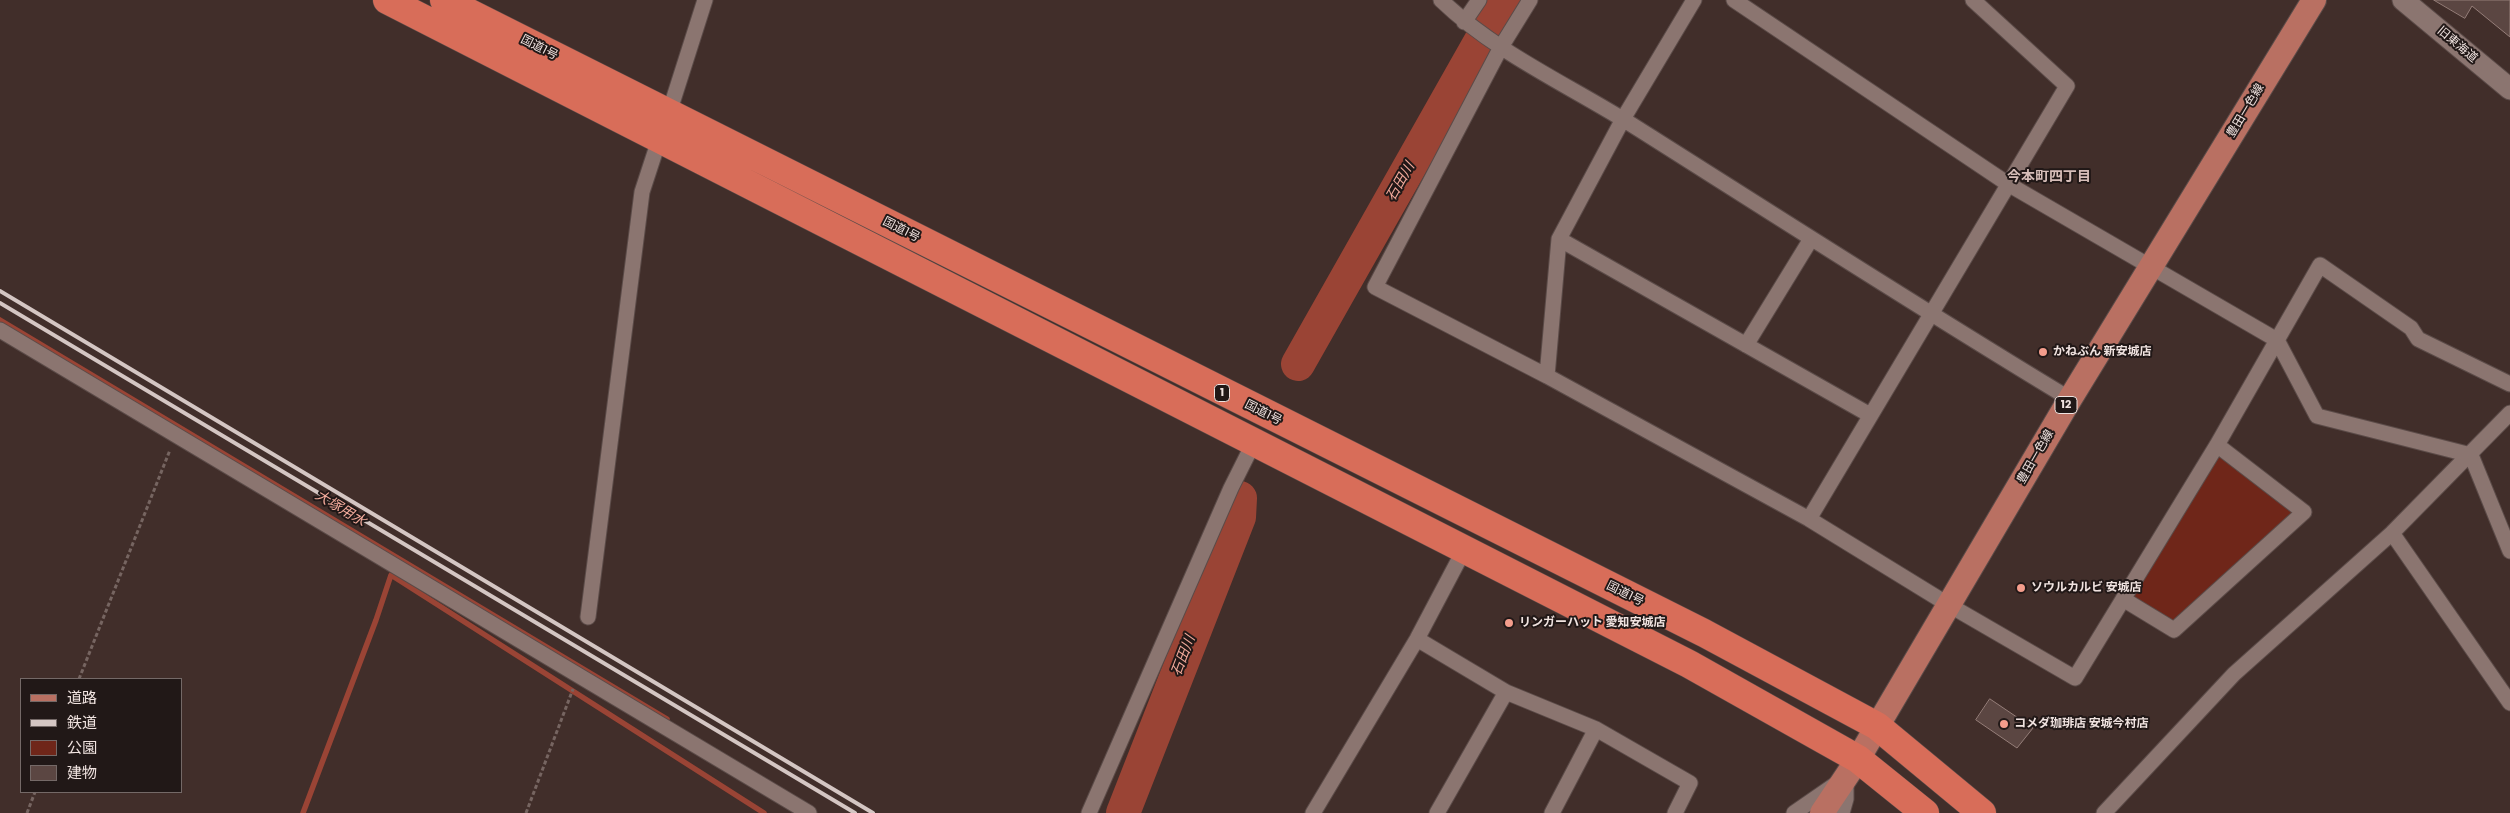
<!DOCTYPE html>
<meta charset="utf-8">
<style>
body{margin:0}
#map{position:relative;width:2510px;height:813px;overflow:hidden;background:#412e2a;font-family:Poppins,"Noto Sans JP",sans-serif}
canvas{display:block}
.legend{position:absolute;left:20px;top:678px;width:162px;height:115px;box-sizing:border-box;background:#211817;border:1px solid #746967;margin:0;padding:6px 9px;list-style:none;font-size:15px;color:#f0e3e0}
.legend li{display:flex;align-items:center;gap:10px;height:25px}
.legend b{width:25px;border:1px solid #746967}
</style>
<div id="map">
<canvas width="2510" height="813"></canvas>
<ul class="legend">
<li><b style="height:6px;background:#b97062"></b>道路</li>
<li><b style="height:6px;background:#d4c6c3"></b>鉄道</li>
<li><b style="height:14px;background:#6f2619"></b>公園</li>
<li><b style="height:14px;background:#5b4642"></b>建物</li>
</ul>
</div>
<script>
const ctx = document.querySelector('canvas').getContext('2d');
ctx.lineJoin = 'round';
function fill(path, color) {
  ctx.fillStyle = color;
  ctx.fill(path, 'evenodd');
}
function stroke(path, color, width, dash) {
  ctx.strokeStyle = color;
  ctx.lineWidth = width;
  ctx.lineCap = dash ? 'butt' : 'round';
  ctx.setLineDash(dash || []);
  ctx.stroke(path);
}
function label(font, color, halo, rows, align = 'center') {
  ctx.font = font + ' Poppins,"Noto Sans JP",sans-serif';
  ctx.lineWidth = 4;
  ctx.setLineDash([]);
  ctx.textBaseline = 'middle';
  ctx.strokeStyle = halo;
  ctx.fillStyle = color;
  for (const [text, x, y, turn = 0] of rows) {
    ctx.save();
    ctx.translate(x, y);
    ctx.rotate((+turn || 0) * Math.PI / 180);
    ctx.textAlign = isNaN(turn) ? turn : align;
    if (halo) ctx.strokeText(text, 0, 0);
    ctx.fillText(text, 0, 0);
    ctx.restore();
  }
}
fill(new Path2D(`
 M2219 455 2293 513 2172 622 2134 597Z`), '#6f2619');
stroke(new Path2D(`
 M0 320 667 719
 M303 813 376 620 391 575 764 813`), '#9a4435', 5.5);
stroke(new Path2D(`
 M1298 364 1504 0
 M1123 813 1239 517 1240 498`), '#9a4435', 34);
const building = new Path2D(`
 M2434 0H2510V37L2472 6 2465 18Z
 M1990 699 2033 728 2017 748 1976 720Z`);
fill(building, '#5b4642');
stroke(building, '#957e79', 1);
const street = new Path2D(`
 M1441 0C1497 54 1571 86 1637 128 1781 219 1924 311 2070 399
 M1530 0 1501 47 1375 287 1547 376 1809 519 1949 605 2075 678 2217 445 2320 265 2411 328 2418 339 2510 384
 M1734 0 2008 184 2277 340 2317 416 2471 455
 M1464 22 1479 0
 M669 113 705 0
 M1559 239 1870 415
 M0 330 809 813
 M1746 345 1811 239
 M1547 376 1559 239 1623 119 1694 0
 M2471 455 2510 551
 M1809 519 2067 86 1973 0
 M2392 533 2510 703
 M2123 599 2174 630 2304 512 2217 445
 M588 617 642 192 660 137
 M1417 639 1506 692 1596 729 1690 783 1675 813
 M1089 813 1231 488 1254 442
 M1313 813 1417 639 1464 550
 M1437 813 1506 692
 M1552 813 1596 729
 M1794 813 1836 784
 M1842 813 1846 799V779
 M2104 813 2234 674 2392 533 2510 413`);
const secondary = new Path2D(`
 M2403 0 2510 89`);
const primary = new Path2D(`
 M1822 813 1858 759 2070 399 2314 0`);
const highway = new Path2D(`
 M387 0 1689 664 1858 759 1925 813
 M444 0 1704 633 1877 726 1982 813`);
stroke(street, '#5b4b48', 17);
stroke(secondary, '#5b4b48', 23);
stroke(primary, '#5b4b48', 26);
stroke(highway, '#5b4b48', 29);
stroke(new Path2D(`
 M79 679 170 450
 M27 813 35 792
 M526 813 573 689`), '#766561', 3, [4, 2.5]);
stroke(street, '#8b7570', 15);
stroke(secondary, '#8b7570', 21);
stroke(primary, '#b97062', 24);
stroke(highway, '#d86d59', 28);
stroke(new Path2D(`
 M0 291 873 813
 M0 303 855 813`), '#d4c6c3', 4);
for (const [x, y, r, color] of [
 [2043,352,5,"#f49d8c"],
 [2021,588,5,"#f49d8c"],
 [1509,623,5,"#f49d8c"],
 [2004,724,5,"#f49d8c"]
]) {
  const dot = new Path2D();
  dot.arc(x, y, r, 0, 2 * Math.PI);
  ctx.fillStyle = color;
  ctx.fill(dot);
  stroke(dot, '#211817', 2);
}
for (const [x, y, w] of [
 [1222,393,15],
 [2066,405,22]
]) {
  const box = new Path2D();
  box.roundRect(x - w / 2, y - 8.5, w, 17, 4);
  ctx.fillStyle = '#211817';
  ctx.fill(box);
  stroke(box, '#f0e3e0', 1);
}
label('bold 11px', '#f0e3e0', null, [
 ["1",1222,393],
 ["12",2066,405]
]);
label('12px', '#f0e3e0', '#211817', [
 ["旧東海道",2457,45,40],
 ["国道1号",539,48,27],
 ["豊田一色線",2246,111,-59],
 ["国道1号",901,230,27],
 ["国道1号",1263,413,27],
 ["豊田一色線",2036,457,-60],
 ["国道1号",1625,594,26]
]);
label('bold 12px', '#f0e3e0', '#211817', [
 ["かねぶん 新安城店",2053,352],
 ["ソウルカルビ 安城店",2031,588],
 ["リンガーハット 愛知安城店",1519,623],
 ["コメダ珈琲店 安城今村店",2014,724]
], 'left');
label('bold 14px', '#d6bdb8', '#211817', [
 ["今本町四丁目",2049,177]
]);
label('italic 14px', '#f2aa9b', '#211817', [
 ["石田川",1401,182,-60],
 ["大塚用水",340,509,31],
 ["石田川",1184,656,-69]
]);
</script>
